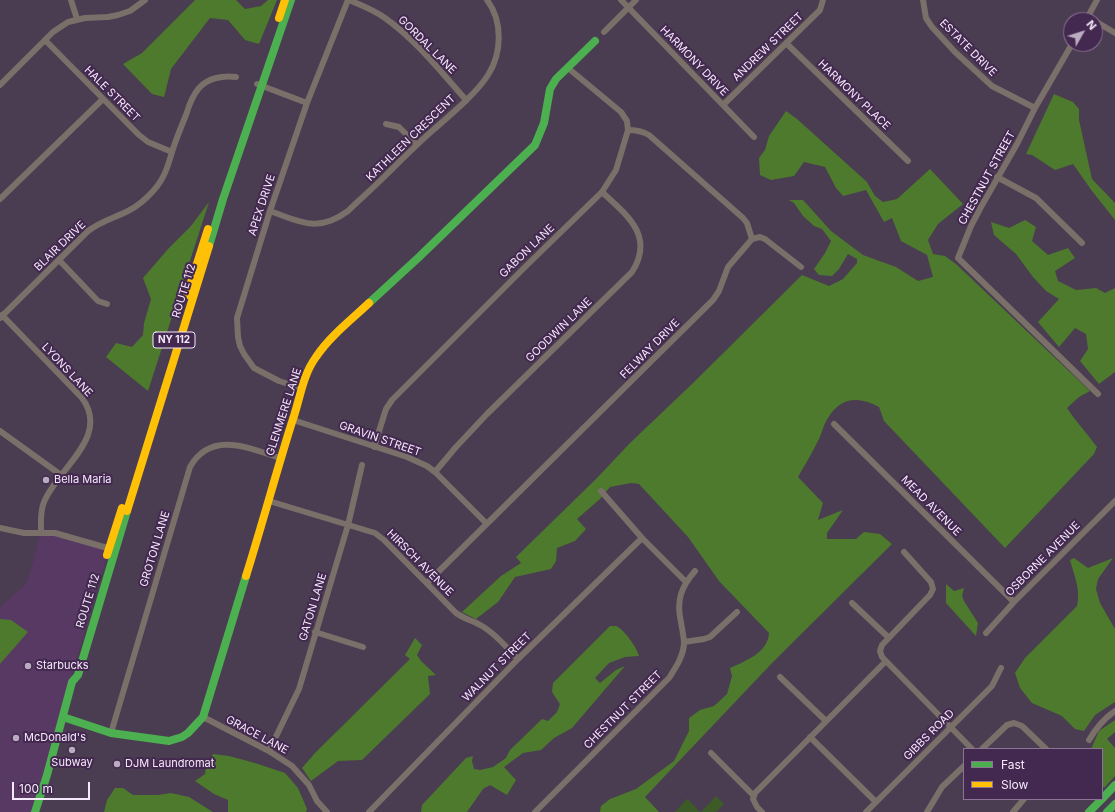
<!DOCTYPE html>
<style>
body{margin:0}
#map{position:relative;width:1115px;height:812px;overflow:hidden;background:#4a3c51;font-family:Inter,sans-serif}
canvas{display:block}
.legend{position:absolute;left:963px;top:748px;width:140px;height:52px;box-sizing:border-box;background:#43284f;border:1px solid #8b7594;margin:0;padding:5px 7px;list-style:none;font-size:12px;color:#f6e9fc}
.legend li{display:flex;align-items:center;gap:8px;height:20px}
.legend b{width:20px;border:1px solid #8b7594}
.north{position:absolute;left:1063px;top:12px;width:40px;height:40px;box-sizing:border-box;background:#43284f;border:1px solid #8b7594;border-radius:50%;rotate:51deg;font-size:11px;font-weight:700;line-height:16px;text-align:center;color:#f6e9fc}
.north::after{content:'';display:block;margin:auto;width:14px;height:18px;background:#baacc0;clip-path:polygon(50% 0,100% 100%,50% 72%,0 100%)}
.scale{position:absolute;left:12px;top:782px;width:78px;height:18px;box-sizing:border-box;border:2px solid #f6e9fc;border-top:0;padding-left:5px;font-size:12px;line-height:14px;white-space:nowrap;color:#f6e9fc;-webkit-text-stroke:3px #43284f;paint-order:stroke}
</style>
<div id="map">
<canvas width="1115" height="812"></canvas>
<ul class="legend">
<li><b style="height:5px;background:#4caf50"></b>Fast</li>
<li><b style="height:5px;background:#ffc107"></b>Slow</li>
</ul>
<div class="north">N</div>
<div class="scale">100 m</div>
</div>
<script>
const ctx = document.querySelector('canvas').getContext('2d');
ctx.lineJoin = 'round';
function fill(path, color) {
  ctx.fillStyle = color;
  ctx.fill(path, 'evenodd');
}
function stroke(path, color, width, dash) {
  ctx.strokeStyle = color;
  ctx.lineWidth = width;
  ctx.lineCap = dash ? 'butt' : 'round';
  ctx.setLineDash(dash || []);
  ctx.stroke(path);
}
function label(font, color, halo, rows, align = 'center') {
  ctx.font = font + ' Inter,sans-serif';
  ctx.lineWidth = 4;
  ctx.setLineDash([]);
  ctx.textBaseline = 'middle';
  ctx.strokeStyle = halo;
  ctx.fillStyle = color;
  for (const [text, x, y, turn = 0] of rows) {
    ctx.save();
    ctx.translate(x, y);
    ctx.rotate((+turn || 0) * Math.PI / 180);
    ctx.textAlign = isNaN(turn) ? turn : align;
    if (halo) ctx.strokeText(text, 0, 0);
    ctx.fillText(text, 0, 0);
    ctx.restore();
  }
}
fill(new Path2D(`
 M41 532 109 549 71 678 33 812H0V607L27 583Z`), '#573964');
fill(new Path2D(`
 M716 796 724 804 716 812H701Z
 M687 799H688L700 812H675Z`), '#3c5b26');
fill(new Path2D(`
 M195 0H236L245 9 261 6 268 0H277L259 44 245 40 228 20 210 18 171 69 164 97 152 94 123 64 142 53Z
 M1054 94 1073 102 1079 109V120L1092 179 1115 203V220L1092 191 1073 164 1055 170 1032 155 1026 154Z
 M786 111 797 119 867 182 875 196 883 202 897 199 930 169 963 204 938 224 928 240 933 254 945 256 956 264 1090 391 1079 397 1067 408C1076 422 1087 433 1097 447L1094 454 1005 548 884 421 879 407C858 396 841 397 828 418 823 425 822 434 818 441 812 453 805 465 798 477L823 503 818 520 843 510 827 533V539H856L864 532 880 534 892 544 774 661 645 797 659 812H600L601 806 610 799 636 789 674 761 689 731V718L700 710 714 706 727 694 732 676 730 668C745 661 768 653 769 633L719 581 688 537 639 484 631 483 610 487 600 499 577 519 586 529 575 541 557 548 556 561 551 569 515 577 498 602 476 619 462 612 501 576 521 563 516 557 597 478 629 444 692 384 802 275 829 286 843 279 857 263V259L848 254 839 269 832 276 819 275 814 269 825 253 831 241 822 229 814 226 803 216 794 203 789 200H803L831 231 863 255 896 267 918 281 933 277 927 255 901 241 892 218 884 222 866 190 843 196 836 188 825 167 804 162 794 176 771 180 760 175 759 158 765 150 769 136Z
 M209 202 148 391 106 357 116 343 132 347 143 335 144 323 151 299 143 278 168 249 191 226Z
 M1025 220 1036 227 1032 241 1048 255 1068 248 1075 258 1055 271 1058 281 1076 290 1096 288 1105 293 1115 288V372L1099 384 1080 361 1088 349 1086 334 1075 328 1059 347 1038 322 1059 299 1046 291 1033 277 1016 254 994 235 991 222 1009 228Z
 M1074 558 1088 568 1113 558 1098 579 1096 589 1100 603 1115 629V702L1095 715 1084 731 1075 729 1062 716 1032 703 1020 688 1015 673 1025 658 1077 606C1081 590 1074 575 1070 560Z
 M946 584 954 591 964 588 962 596 964 601 978 623 976 636 946 603Z
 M0 619 11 620 28 632 0 664Z
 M610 626C611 626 615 626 616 626 624 629 637 648 639 656L625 657 609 663 595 678 600 683 616 670 625 666 572 728 554 738 541 750 523 753 504 767 516 780 507 795 490 785 483 789 467 812H421L422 805 466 758 473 756 472 761 474 769 480 770 493 767 506 758 510 750 542 719 548 721 557 712 560 704 552 692 553 683Z
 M415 638 422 645 417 655 421 661 436 675 428 676 430 694 362 760 338 761 311 781 302 768 315 753 410 659 405 655Z
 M1115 720V732L1107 739 1115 748V776L1104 788 1102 785V749H1091L1099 731Z
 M213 754 229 756 255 763 285 773 298 788 307 809 306 812H228V800L214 794 195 781 205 774 206 768Z
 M115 788H123L133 795H158L171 793 189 797 213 812H104L107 800Z`), '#4d7a2d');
stroke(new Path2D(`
 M71 0 77 19
 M349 0C361 5 374 10 385 18 416 40 441 72 466 100
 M621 0 754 137
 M923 0 926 18 932 27 955 52 992 86 1035 108
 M1086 20 1097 0
 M1095 21 1115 33
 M604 32 636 0
 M45 40 139 135 148 142 172 152
 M786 43 908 161
 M1072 44 1035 108 1017 144 981 207 971 226 958 258 1098 394
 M257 84 307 103
 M0 85 53 32 68 22 85 18 108 17 118 15 130 11 145 0
 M723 105 820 10 823 0
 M386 124 399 127 417 145
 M997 177 1036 198 1082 243
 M0 199 103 99
 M270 211C301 222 318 233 348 211 359 200 372 189 383 178 399 162 415 146 432 131 449 116 476 94 488 75 502 53 503 21 487 0
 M752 239 760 237 765 239 801 267
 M59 260 98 301 107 304
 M2 315 82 398C111 437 57 469 44 502 40 511 41 522 41 532
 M0 318 88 231C101 221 114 218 128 211 138 206 147 198 154 190 164 179 168 166 172 152 176 139 181 127 186 115 189 105 193 95 199 88 208 78 223 75 236 77
 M301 388 279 381 254 368 244 354 240 346 238 337 237 318 270 211 307 103 348 0
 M293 420 407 457 427 466 435 472 487 524
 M834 424 1014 602
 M0 431 61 475
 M374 447 386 409 392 400 525 267 602 192 616 170 628 130 627 121 621 112 568 68
 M435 472 456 447 487 414 632 272C655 236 627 215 602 192
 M601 491 642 538 686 582
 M269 501 375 533 384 540 456 613C464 619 474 621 482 626 496 634 507 648 518 659
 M0 528 24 533H55L111 549
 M904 552 931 582 933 589 930 595 882 645 880 651 882 657 972 749
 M427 583 713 300 719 291 728 267 752 239 747 223 743 218 649 135C642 131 636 130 628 130
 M852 603 888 637
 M315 632 363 647
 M986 633 1014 602 1115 501
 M684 642 704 639 710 637 737 612
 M780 677 826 721
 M203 717 269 751 292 766 309 785 317 801 327 812
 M111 733 190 467C211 430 249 448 280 458
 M810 737 876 802
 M1089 740C1096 728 1103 719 1115 711
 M982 749 1007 725 1014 723 1022 726 1046 749
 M269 751 299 689 348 525 362 465
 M711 753 754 796
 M369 812 518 659 642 538
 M535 812 669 678C676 667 683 657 684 644 684 637 682 629 681 622 676 601 681 587 695 571
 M762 812 757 807 753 799 755 793 885 662
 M866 812 992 686 1001 668
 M927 812 942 787 964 766
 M1013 812 1024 799`), '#7a6f69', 6);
stroke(new Path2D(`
 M209 246 223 199 291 0
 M369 303 418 258 535 145 544 123 550 89 556 79 595 41
 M63 717 111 733 169 741 182 737 188 733 203 717 246 576
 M1102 799 1115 785
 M35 812 47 775 72 682 78 675 127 511
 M1089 812 1102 799
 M1107 812 1115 804`), '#4caf50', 8);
stroke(new Path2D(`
 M279 18 285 0
 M187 295 208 229
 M127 511 209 246
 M107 555 122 508
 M246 576C262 525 276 473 292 422 300 400 302 376 316 357 330 336 351 320 369 303`), '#ffc107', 8);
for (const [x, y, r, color] of [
 [46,480,4,"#baacc0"],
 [28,666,4,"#baacc0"],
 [16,738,4,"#baacc0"],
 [72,750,4,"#baacc0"],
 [117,764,4,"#baacc0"]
]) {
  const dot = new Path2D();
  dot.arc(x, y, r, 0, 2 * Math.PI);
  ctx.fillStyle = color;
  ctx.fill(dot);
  stroke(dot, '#43284f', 1.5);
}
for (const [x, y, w] of [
 [174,340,42]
]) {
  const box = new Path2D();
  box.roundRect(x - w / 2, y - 8, w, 16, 3);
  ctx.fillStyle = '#43284f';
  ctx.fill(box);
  stroke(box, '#f6e9fc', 1);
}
label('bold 10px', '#f6e9fc', null, [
 ["NY 112",174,340]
]);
label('11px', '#f6e9fc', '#43284f', [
 ["GORDAL LANE",427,45,45],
 ["ANDREW STREET",768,47,-44],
 ["ESTATE DRIVE",968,48,45],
 ["HARMONY DRIVE",694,61,46],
 ["HALE STREET",112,94,45],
 ["HARMONY PLACE",854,95,44],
 ["KATHLEEN CRESCENT",411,138,-44],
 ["CHESTNUT STREET",987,178,-61],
 ["APEX DRIVE",262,205,-72],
 ["BLAIR DRIVE",60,246,-44],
 ["GABON LANE",527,251,-44],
 ["ROUTE 112",184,291,-73],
 ["GOODWIN LANE",559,330,-44],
 ["FELWAY DRIVE",650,349,-45],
 ["LYONS LANE",67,370,47],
 ["GLENMERE LANE",284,412,-72],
 ["GRAVIN STREET",380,439,19],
 ["MEAD AVENUE",931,506,45],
 ["GROTON LANE",155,549,-73],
 ["OSBORNE AVENUE",1043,559,-45],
 ["HIRSCH AVENUE",420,563,45],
 ["ROUTE 112",88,601,-73],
 ["GATON LANE",313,607,-73],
 ["WALNUT STREET",497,667,-45],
 ["CHESTNUT STREET",623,710,-45],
 ["GRACE LANE",257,735,28],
 ["GIBBS ROAD",929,735,-45]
]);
label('11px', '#f6e9fc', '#43284f', [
 ["Bella Maria",54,480],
 ["Starbucks",36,666],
 ["McDonald's",24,738],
 ["Subway",72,763,"center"],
 ["DJM Laundromat",125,764]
], 'left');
</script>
